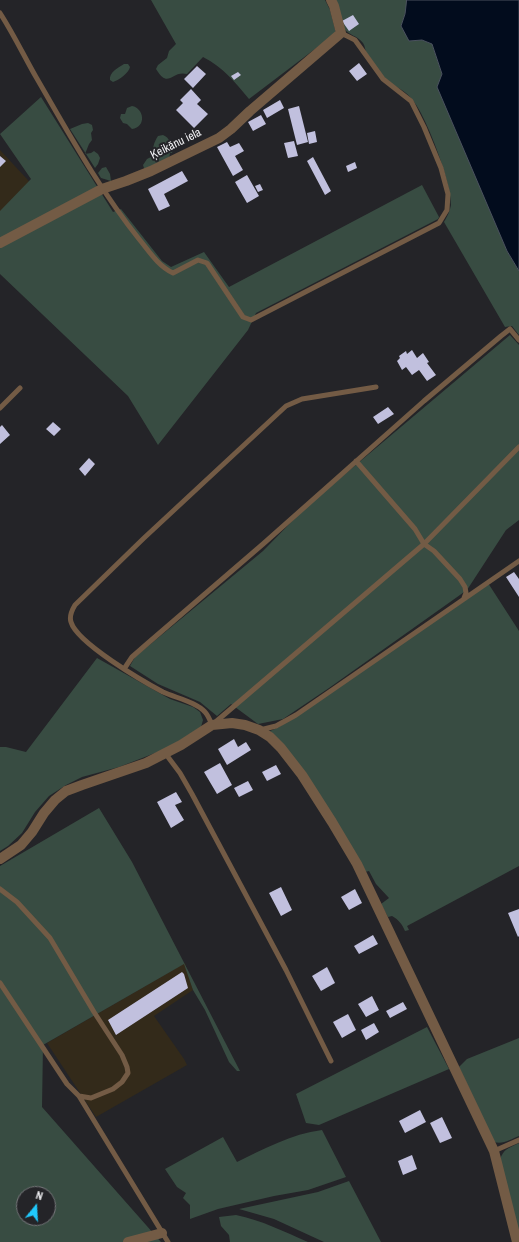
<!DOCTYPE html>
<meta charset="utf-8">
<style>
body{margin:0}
#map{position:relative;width:519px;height:1242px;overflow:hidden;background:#242428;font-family:"Archivo Narrow",sans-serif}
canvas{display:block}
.north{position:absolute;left:16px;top:1186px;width:40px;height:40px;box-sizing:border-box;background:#242428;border:1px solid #76767a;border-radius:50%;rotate:18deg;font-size:11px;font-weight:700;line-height:16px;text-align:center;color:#f1f1f4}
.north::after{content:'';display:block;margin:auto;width:14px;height:18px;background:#20c9fd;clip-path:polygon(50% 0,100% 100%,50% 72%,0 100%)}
</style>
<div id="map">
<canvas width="519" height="1242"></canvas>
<div class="north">N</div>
</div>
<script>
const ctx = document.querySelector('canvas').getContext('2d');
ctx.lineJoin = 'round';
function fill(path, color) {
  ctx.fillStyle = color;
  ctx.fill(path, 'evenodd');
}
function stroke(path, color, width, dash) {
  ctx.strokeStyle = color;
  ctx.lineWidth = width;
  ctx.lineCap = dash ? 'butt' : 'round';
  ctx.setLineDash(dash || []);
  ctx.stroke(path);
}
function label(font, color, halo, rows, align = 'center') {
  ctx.font = font + ' "Archivo Narrow",sans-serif';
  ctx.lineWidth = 4;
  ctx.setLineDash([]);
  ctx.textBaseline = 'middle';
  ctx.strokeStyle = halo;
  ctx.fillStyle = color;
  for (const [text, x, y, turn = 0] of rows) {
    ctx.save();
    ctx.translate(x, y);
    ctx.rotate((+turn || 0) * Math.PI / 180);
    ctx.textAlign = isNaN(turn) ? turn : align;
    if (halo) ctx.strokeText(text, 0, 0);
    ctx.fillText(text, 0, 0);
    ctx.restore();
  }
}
fill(new Path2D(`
 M0 150 53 207 0 243Z
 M185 963 193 990 154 1016 184 1059 187 1065 96 1117 47 1043Z`), '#332a1a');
fill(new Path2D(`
 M151 0H325L330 10 336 33 249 99C235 82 223 67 203 57L187 74C171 70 169 90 156 69L158 65 167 58 169 51 176 44Z
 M334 0H407L405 14 401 26 422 40 432 44 442 74 451 120 479 183 507 251 519 271V335L512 326 505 327 444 222C447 217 450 211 451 205 452 185 427 118 414 102 406 90 398 89 388 81 383 77 370 58 366 52 365 49 365 46 363 43 358 36 349 35 344 29Z
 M124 64H128L130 67C129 73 119 80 113 82L110 80C109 72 118 68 124 64Z
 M41 97 113 212 121 209 162 261 171 267 204 252 229 287 422 185 439 217 438 219 256 313 248 330 158 445 128 396 0 274V211L31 179 0 134Z
 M132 106C144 108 147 127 132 129L127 124 123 123 120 118 121 114H125L127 108Z
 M88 123 92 125 93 130 91 133 92 140 89 144 85 154 91 153 94 151 98 154 100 158 98 164 95 168 70 129 82 124Z
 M163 135C170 138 170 143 173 149L172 153H170L169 159 145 171 143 165 147 159 153 156C152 149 154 142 158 136Z
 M106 167 110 174 111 181 101 178 98 173 102 168Z
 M510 335 519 345V520L506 530 467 590 329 688 283 719 258 724 231 704 217 716 200 702 158 684 130 666 135 657 263 551 306 507Z
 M488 583 519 631V866L407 926 409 930 405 931C402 924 399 920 392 916L388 917 381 904 389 898 376 884 369 871 365 872 270 731 279 727Z
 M97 658 170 699 193 707 200 712 203 720 201 727 168 748 119 767 82 777 66 785 49 796 35 812 22 833 8 846 0 851V747H6L26 752Z
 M99 808 132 862 240 1071H237L229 1062 205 1010 193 990 184 964 43 1045 42 1107 161 1242H0V866ZM24 1194H48V1218H24Z
 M427 1027 449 1069 319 1125 306 1123 296 1094Z
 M519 1038V1136C511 1139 503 1145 494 1142L459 1067 467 1059Z
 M322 1130 346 1177 308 1190 274 1196 218 1209 190 1219V1205L183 1198 186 1193 177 1187 165 1169 223 1137 237 1162C264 1149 291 1134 322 1130Z
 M519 1143V1237L500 1160C503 1149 509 1148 519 1143Z
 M349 1181 381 1242H324L274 1219 239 1209 318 1192Z
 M236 1215C261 1220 285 1232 308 1242H230L229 1235 221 1226 219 1217Z`), '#384c42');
const water = new Path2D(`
 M407 0H519V271L507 251 437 87 442 74 432 44 422 40 409 41 401 26 405 14Z`);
fill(water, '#020c1d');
stroke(water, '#4a515e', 1);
fill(new Path2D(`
 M353 15 359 24 349 31 342 21Z
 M359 63 367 74 357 81 349 71Z
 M197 66 206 74 193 88 184 79Z
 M238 72 241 75 234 80 231 76Z
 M191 89 201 100 197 104 208 114 194 128 176 110 183 103 180 100Z
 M280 100 284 108 267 118 263 110Z
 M299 106 308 142 297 145 288 109Z
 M261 115 266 124 253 131 248 122Z
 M315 131 317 142 309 144 307 133Z
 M294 141 298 156 288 158 284 143Z
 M227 142 230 147 239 143 244 151 235 156 243 170 233 176 217 147Z
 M0 156 6 161 0 167Z
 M313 157 331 191 325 195 307 161Z
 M355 162 357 168 348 172 346 166Z
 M182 171 188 181 164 194 170 206 159 211 148 189Z
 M247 175 259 196 247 203 235 182Z
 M260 184 263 190 258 192 255 186Z
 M412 350 417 358 423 353 429 362 427 363 436 375 427 381 419 370 412 375 406 367 402 370 397 361 400 358 399 356 406 351 407 354Z
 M388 407 394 414 378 424 373 417Z
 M53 422 61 429 54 436 46 429Z
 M2 425 10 435 0 444V427Z
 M89 458 95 464 85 476 79 469Z
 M514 572 519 579V597L506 577Z
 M234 739 238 747 246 742 251 750 227 765 218 749Z
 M220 763 232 785 217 794 204 772Z
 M276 765 281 774 267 781 262 772Z
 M248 781 253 790 239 797 234 788Z
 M176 792 182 802 175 805 184 820 171 828 157 802Z
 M281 887 292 910 281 916 269 893Z
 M355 889 362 903 349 910 341 897Z
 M519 909V936L518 937 508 913Z
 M373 935 378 944 359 954 354 946Z
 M327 967 335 983 321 991 312 976Z
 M182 972 184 974 188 988 116 1035 108 1020Z
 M372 996 379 1010 366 1017 358 1004Z
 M403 1002 407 1009 390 1018 386 1011Z
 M348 1014 356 1030 342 1038 333 1022Z
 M374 1023 379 1032 366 1040 361 1030Z
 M420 1110 426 1122 405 1133 399 1121Z
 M442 1117 452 1138 440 1143 430 1123Z
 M412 1155 417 1169 403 1175 398 1161Z`), '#c1c0de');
stroke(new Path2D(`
 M0 13C13 33 24 56 36 77 68 132 99 189 139 239 149 251 158 266 173 273L198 260 207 263 243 317 251 320 439 223 447 210 448 194 441 168 424 127 411 101 383 79 355 40 341 33
 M376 387 302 399 286 406 144 538 75 605C72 610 69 616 71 622 77 643 144 682 163 692 176 698 196 702 205 712 208 715 210 720 212 725L424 544 519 447
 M0 408 20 388
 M356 461 415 529 424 544 434 551 460 579 465 587 466 593 464 598
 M124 669 132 657 148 643 263 544 424 401 501 336 510 329 519 340
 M260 730 276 726 296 715 519 561
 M165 753 180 773 192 794 286 970 331 1061
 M0 889 17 902 50 938 94 1012 122 1055 127 1067 128 1073 122 1082 113 1089 91 1098 79 1096
 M0 983 67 1084 79 1096 168 1242
 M494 1151 519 1140`), '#735b45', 5);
stroke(new Path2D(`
 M0 243 102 189 126 181 151 171 219 138 231 129 250 111 341 33 334 6 331 0
 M0 859 21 845 32 832 44 813 55 800 66 791 82 785 146 763 181 745 212 725 232 723 245 725 259 730 270 737 281 748 302 775 332 822 357 864 494 1151 517 1242
 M128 1242 162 1233`), '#735b45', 10);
label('12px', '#f1f1f4', '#242428', [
 ["Ķeikānu iela",176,144,-26]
]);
</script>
